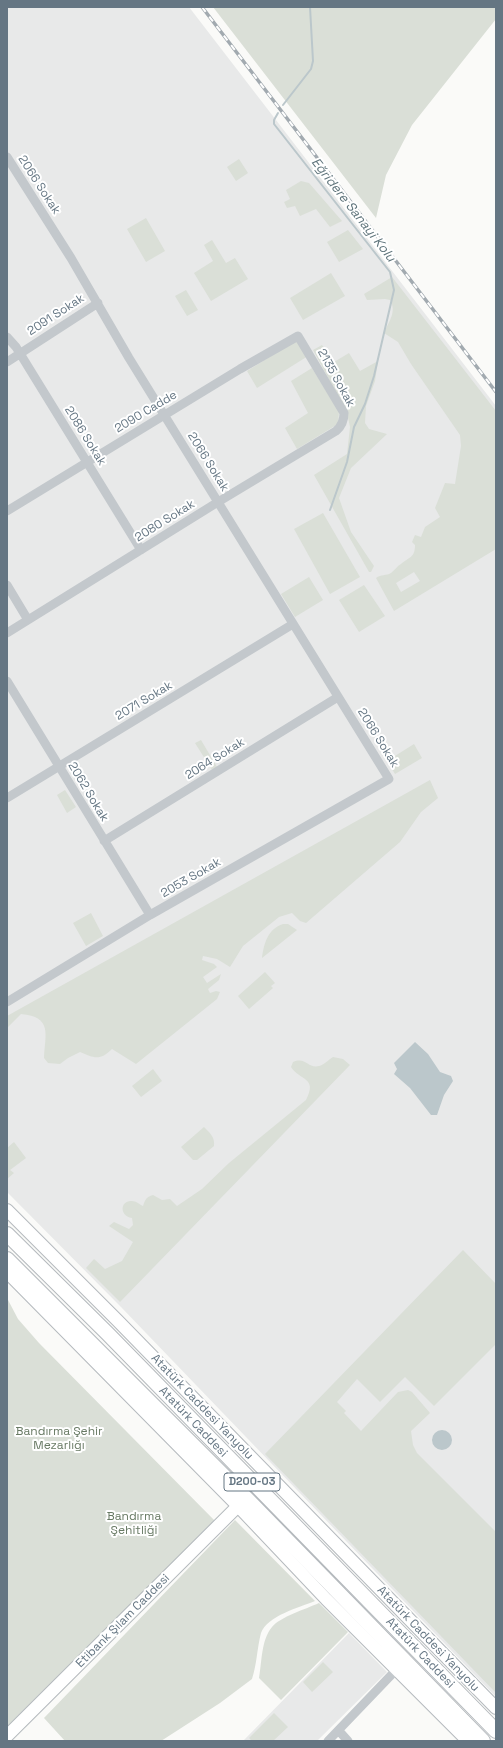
<!DOCTYPE html>
<meta charset="utf-8">
<style>
body{margin:0}
#map{position:relative;width:503px;height:1748px;overflow:hidden;background:#fafaf8;font-family:"Space Grotesk",sans-serif}
canvas{display:block}
.frame{position:absolute;inset:0;border:8px solid #657683;pointer-events:none}
</style>
<div id="map">
<canvas width="503" height="1748"></canvas>
<div class="frame"></div>
</div>
<script>
const ctx = document.querySelector('canvas').getContext('2d');
ctx.lineJoin = 'round';
function fill(path, color) {
  ctx.fillStyle = color;
  ctx.fill(path, 'evenodd');
}
function stroke(path, color, width, dash) {
  ctx.strokeStyle = color;
  ctx.lineWidth = width;
  ctx.lineCap = dash ? 'butt' : 'round';
  ctx.setLineDash(dash || []);
  ctx.stroke(path);
}
function label(font, color, halo, rows, align = 'center') {
  ctx.font = font + ' "Space Grotesk",sans-serif';
  ctx.lineWidth = 4;
  ctx.setLineDash([]);
  ctx.textBaseline = 'middle';
  ctx.strokeStyle = halo;
  ctx.fillStyle = color;
  for (const [text, x, y, turn = 0] of rows) {
    ctx.save();
    ctx.translate(x, y);
    ctx.rotate((+turn || 0) * Math.PI / 180);
    ctx.textAlign = isNaN(turn) ? turn : align;
    if (halo) ctx.strokeText(text, 0, 0);
    ctx.fillText(text, 0, 0);
    ctx.restore();
  }
}
fill(new Path2D(`
 M7 7H189L496 406V1697L121 1307 7 1192Z
 M349 1633 387 1672 317 1741H243Z`), '#e8e9e9');
fill(new Path2D(`
 M213 7H496V19L412 125 386 175 376 218Z
 M239 159 248 173 236 181 227 167Z
 M301 181 309 183 342 221 330 227 316 209 300 216 295 206 287 208 284 202 290 199 286 190Z
 M146 218 165 251 146 262 127 229Z
 M348 230 363 249 339 262 327 242Z
 M212 240 226 263 235 258 248 279 211 301 194 273 213 261 204 245Z
 M331 273 345 296 303 320 290 298Z
 M392 277 496 411V549L394 611 376 578C381 574 386 576 391 573 395 570 397 566 401 564 409 557 415 558 415 545L412 542 415 535 421 537 425 527 440 517 435 508 445 483 455 484 461 446 460 435 411 364 398 342 384 333C389 321 397 312 390 300L385 299 367 300 364 294ZM414 572 420 581 401 592 396 583Z
 M186 290 198 310 187 316 175 296Z
 M297 340 308 356 257 388 247 371Z
 M322 345 334 362 349 353 360 371 378 361 375 381 366 406 365 423 369 429 387 434 351 468 339 498 351 532 374 566 371 572H369L314 475 347 454 350 427 347 413 313 350Z
 M312 368 339 412 338 424 297 449 285 428 308 413 291 381Z
 M323 513 360 577 330 594 294 529Z
 M309 577 323 600 295 617 281 594Z
 M364 585 385 616 359 632 339 600Z
 M201 740 217 767 212 770 195 743Z
 M414 744 422 758 395 774 387 761Z
 M430 780 438 798 421 812 400 842 306 923 300 921 292 913 279 917 243 946 230 967 217 959 203 956 202 960 214 964 217 967 203 977 207 983 221 974 219 980 208 989 210 993 216 991 220 992 217 999 136 1064 112 1049C100 1061 94 1058 80 1052L68 1058 60 1064 48 1063 44 1058C45 1034 53 1017 21 1014L7 1028V1016Z
 M65 790 76 807 67 813 57 795Z
 M91 913 103 936 86 946 73 923Z
 M283 924H288L297 930 262 958C264 943 268 929 283 924Z
 M265 972 275 983 271 986 273 988 249 1009 238 996Z
 M333 1057 343 1059 350 1065 120 1302 86 1268 94 1259 105 1269 122 1261 133 1242 109 1226 114 1222 129 1229 133 1225 132 1218C119 1216 120 1200 132 1201 136 1201 139 1204 143 1206 145 1200 146 1197 153 1195L162 1200 170 1199 177 1206 202 1189 229 1163 306 1100C318 1077 300 1081 291 1067L293 1062C306 1056 308 1069 319 1066 324 1065 328 1060 333 1057Z
 M153 1069 162 1081 141 1097 132 1086Z
 M204 1127C210 1133 215 1137 214 1146L197 1160H193L181 1147Z
 M14 1142 26 1158 10 1170 14 1173 7 1179V1148Z
 M463 1250 496 1284V1344L434 1406 405 1377 380 1402 357 1379 337 1402 346 1411 344 1413 361 1431 398 1392 408 1390 412 1392 430 1413 411 1431 413 1445 417 1453 496 1532V1693L265 1454Z
 M7 1298 18 1319 39 1343 217 1523 7 1732Z
 M235 1520 315 1601C300 1607 267 1616 261 1633 257 1648 257 1664 252 1679L220 1703 161 1741H65L44 1718Z
 M319 1603 348 1632 281 1700 259 1678C262 1662 261 1640 272 1627 280 1617 306 1609 319 1603Z
 M323 1662 333 1672 312 1692 303 1682Z
 M274 1713 288 1727 273 1741H252L249 1738Z`), '#dadfd7');
fill(new Path2D(`
 M415 1042 428 1054 440 1072 451 1076 453 1081 444 1095 437 1115H431L410 1088 394 1074 397 1069 394 1063Z
 M432 1440a10 10 0 1 1 20 0a10 10 0 1 1-20 0Z`), '#bbc7cb');
stroke(new Path2D(`
 M283 105 311 69 313 61 310 7
 M278 113 274 120V124L390 272 394 290 374 376 365 404 354 427 347 462 330 510`), '#bbc7cb', 2);
const major = new Path2D(`
 M7 1210 118 1321 496 1708
 M7 1272 238 1506 326 1599 468 1741
 M7 1736 238 1506`);
const highway = new Path2D(`
 M7 1234 108 1334 496 1731
 M7 1259 249 1501 483 1741`);
stroke(major, '#b5babe', 14);
stroke(highway, '#b4b9bd', 16);
stroke(new Path2D(`
 M7 157 71 258 129 358 389 779 150 915 7 1002
 M7 337 16 347 141 550
 M7 362 98 303
 M7 511 240 369 298 336 344 413C344 421 342 426 336 431L218 502 7 633
 M7 585 28 620
 M7 681 150 915
 M7 798 293 624
 M104 841 338 697
 M339 1731 348 1741
 M328 1741 397 1669`), '#c3c8cc', 9);
stroke(major, '#fff', 12);
stroke(highway, '#fff', 14);
const rail = new Path2D(`
 M202 7 496 392`);
stroke(rail, '#a2aab0', 3.5);
stroke(rail, '#fff', 2, [6]);
for (const [x, y, w] of [
 [252,1482,56]
]) {
  const box = new Path2D();
  box.roundRect(x - w / 2, y - 9, w, 18, 3);
  ctx.fillStyle = '#fff';
  ctx.fill(box);
  stroke(box, '#657683', 1);
}
label('bold 11px', '#657683', null, [
 ["D200-03",252,1482]
]);
label('12px', '#657683', '#fff', [
 ["2066 Sokak",39,185,57],
 ["2091 Sokak",56,315,-33],
 ["2135 Sokak",336,378,61],
 ["2090 Cadde",146,412,-31],
 ["2086 Sokak",85,436,58],
 ["2066 Sokak",208,462,58],
 ["2080 Sokak",165,521,-32],
 ["2071 Sokak",144,701,-31],
 ["2066 Sokak",378,738,58],
 ["2064 Sokak",215,759,-32],
 ["2062 Sokak",88,792,59],
 ["2053 Sokak",191,878,-30],
 ["Atatürk Caddesi Yanyolu",202,1407,46],
 ["Atatürk Caddesi",193,1422,46],
 ["Etibank Şılam Caddesi",123,1621,-45],
 ["Atatürk Caddesi Yanyolu",428,1639,46],
 ["Atatürk Caddesi",420,1653,46]
]);
label('12px', '#687a64', '#fff', [
 ["Bandırma Şehir",59,1432],
 ["Mezarlığı",59,1446],
 ["Bandırma",134,1517],
 ["Şehitliği",134,1531]
]);
label('italic 13px', '#60757c', '#fff', [
 ["Eğridere Sanayi Kolu",353,210,52]
]);
</script>
